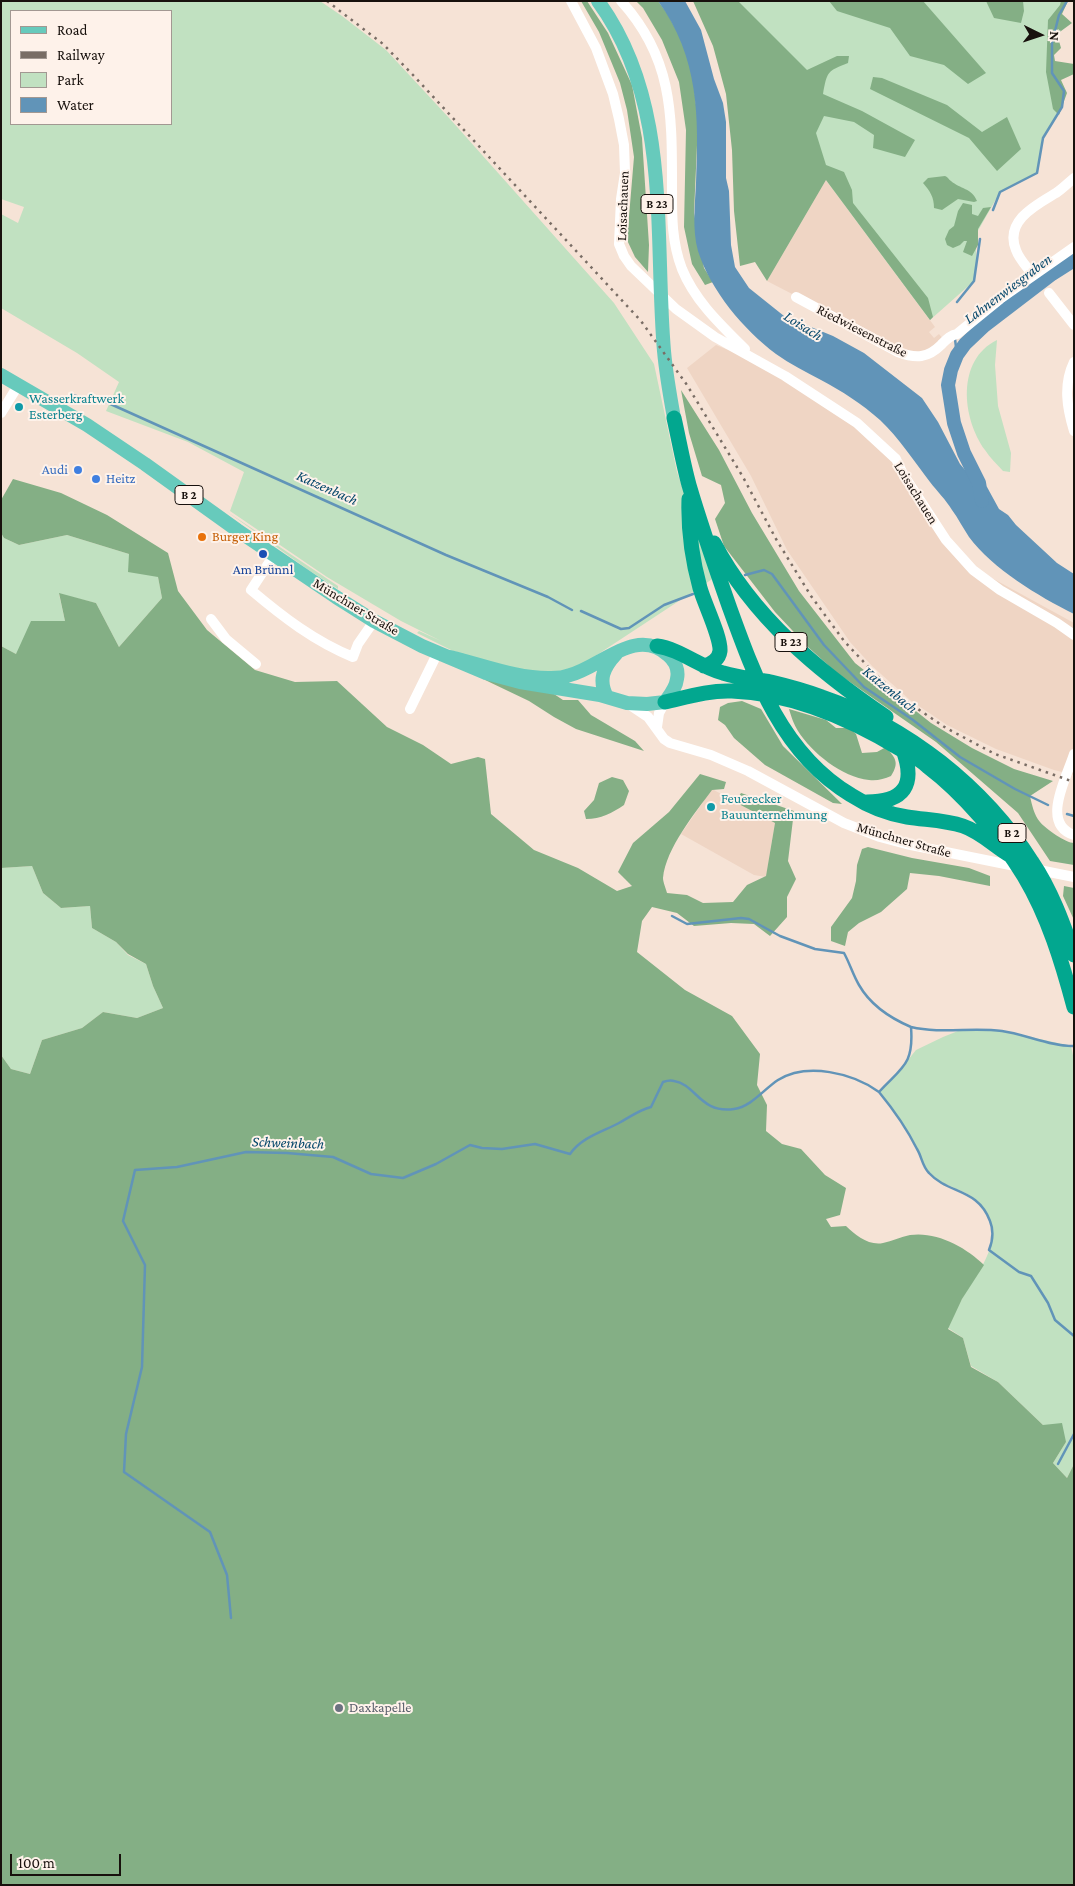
<!DOCTYPE html>
<meta charset="utf-8">
<style>
body{margin:0}
#map{position:relative;width:1075px;height:1886px;overflow:hidden;background:#f6e3d6;font-family:"Crimson Pro",serif}
canvas{display:block}
.frame{position:absolute;inset:0;border:2px solid #18110d;pointer-events:none}
.legend{position:absolute;left:10px;top:10px;width:162px;height:115px;box-sizing:border-box;background:#fef2ea;border:1px solid #a29892;margin:0;padding:6px 9px;list-style:none;font-size:15px;color:#18110d}
.legend li{display:flex;align-items:center;gap:10px;height:25px}
.legend b{width:25px;border:1px solid #a29892}
.north{position:absolute;left:1015px;top:10px;width:50px;height:50px;-webkit-text-stroke:4px #fef2ea;paint-order:stroke;rotate:94deg;font-size:14px;font-weight:700;line-height:20px;text-align:center;color:#18110d}
.north::after{content:'';display:block;margin:auto;width:18px;height:22px;background:#18110d;clip-path:polygon(50% 0,100% 100%,50% 72%,0 100%)}
.scale{position:absolute;left:10px;top:1854px;width:111px;height:22px;box-sizing:border-box;border:2px solid #18110d;border-top:0;padding-left:6px;font-size:15px;line-height:18px;white-space:nowrap;color:#18110d;-webkit-text-stroke:4px #fef2ea;paint-order:stroke}
</style>
<div id="map">
<canvas width="1075" height="1886"></canvas>
<div class="frame"></div>
<ul class="legend">
<li><b style="height:6px;background:#67cabc"></b>Road</li>
<li><b style="height:6px;background:#796d65"></b>Railway</li>
<li><b style="height:14px;background:#c1e1c1"></b>Park</li>
<li><b style="height:14px;background:#6194b8"></b>Water</li>
</ul>
<div class="north">N</div>
<div class="scale">100 m</div>
</div>
<script>
const ctx = document.querySelector('canvas').getContext('2d');
ctx.lineJoin = 'round';
function fill(path, color) {
  ctx.fillStyle = color;
  ctx.fill(path, 'evenodd');
}
function stroke(path, color, width, dash) {
  ctx.strokeStyle = color;
  ctx.lineWidth = width;
  ctx.lineCap = dash ? 'butt' : 'round';
  ctx.setLineDash(dash || []);
  ctx.stroke(path);
}
function label(font, color, halo, rows, align = 'center') {
  ctx.font = font + ' "Crimson Pro",serif';
  ctx.lineWidth = 4;
  ctx.setLineDash([]);
  ctx.textBaseline = 'middle';
  ctx.strokeStyle = halo;
  ctx.fillStyle = color;
  for (const [text, x, y, turn = 0] of rows) {
    ctx.save();
    ctx.translate(x, y);
    ctx.rotate((+turn || 0) * Math.PI / 180);
    ctx.textAlign = isNaN(turn) ? turn : align;
    if (halo) ctx.strokeText(text, 0, 0);
    ctx.fillText(text, 0, 0);
    ctx.restore();
  }
}
fill(new Path2D(`
 M826 180 935 327 929 332 934 338 939 334 944 340 933 351 912 356 767 281Z
 M716 345 786 374 897 458 944 534 979 571 1074 623V775L1054 770 996 749 947 725 910 700 872 666 850 642 787 550 751 476 687 368Z
 M712 789 775 823 766 877 754 875 681 834Z`), '#efd5c4');
fill(new Path2D(`
 M1 1H320L342 16 386 50 450 119 614 303 654 364 677 472 693 518 723 572 577 668 536 675 464 656 455 651V652L417 633 419 631 441 641 401 621 327 577 230 511 244 472 188 442 106 411 119 382 77 353 1 308V214L18 223 24 207 1 199ZM11 11H171V124H11Z
 M702 1H1066L1059 15 1051 43 1062 107 1042 138 1037 173 1000 192 975 236 977 264 974 281 930 320 826 180Z
 M997 340 995 365 998 406 1011 453 1010 472 1003 471C997 464 990 458 985 450 962 418 956 360 997 340Z
 M226 511 338 586V589L310 571Z
 M1 533 4 538 19 545 67 535 129 554 158 577 162 598 119 647 96 603 59 594 65 621 16 654 1 646Z
 M32 866 43 893 61 908 90 906 92 928 116 942 128 955 146 964 153 986 163 1008 137 1018 103 1012 82 1028 42 1040 30 1074 11 1069 1 1055V868Z
 M963 1029 1004 1031 1071 1046 1074 1060V1464L1067 1478 1053 1463 1066 1442 1043 1425 998 1382 971 1366 963 1338 948 1328C953 1318 957 1307 963 1297 981 1267 1010 1235 978 1202 965 1188 942 1187 929 1173 922 1166 922 1157 917 1149 907 1129 893 1109 879 1092L900 1070 916 1050 943 1037Z`), '#c1e1c1');
fill(new Path2D(`
 M581 1H587L608 33 632 85 642 138 649 245 648 272 635 257 627 240 634 157 627 110 620 83 599 32Z
 M636 1H658L667 13 684 44 693 77 698 123 694 213 704 268 713 282 705 285 692 264 684 227 686 130 679 82 662 40 643 8Z
 M693 1H738L807 70 837 56H849L848 63C827 71 827 72 823 94L862 111 915 140 905 157 873 148 874 135 854 122 824 116 816 133 826 165 844 172 852 190 853 203 928 298 933 317 930 320 826 180 767 281 755 262 740 266 734 211 732 150 726 94 713 46Z
 M829 1H923L986 73 968 84 944 65 910 56 890 28 837 11Z
 M986 1H1023L1024 11 1021 23 994 18Z
 M1061 1H1068L1062 14 1072 23 1057 34 1061 48 1054 55 1055 61 1074 64V74L1061 80 1067 93 1059 115 1053 109 1046 72 1048 20 1060 5Z
 M873 77 882 78 947 105 982 132 1007 117 1021 149 997 171 969 138 870 89Z
 M945 176C948 177 949 180 951 181 960 189 972 188 977 201L974 202 958 199 942 210 934 208C934 197 930 191 923 183L928 178Z
 M963 203 972 205V214L978 216 983 208 991 207 978 229V245L972 256 963 252 967 241H964L960 245 953 248 947 245 945 239 949 230 954 226 958 211Z
 M681 390 719 450 752 513 799 591 855 663 931 723 972 748 1014 769 1053 781 1030 796C1032 805 1034 815 1040 822 1046 829 1066 843 1074 843V865L1050 861 1018 813 936 742 837 673 808 647 775 612 724 546 715 519 725 503 721 485 702 476 689 433Z
 M13 479 61 493 107 515 168 553 178 591 207 630 255 670 295 682 337 681 387 727 423 745 451 764 478 757 485 759 491 814 534 850 578 868 617 891 632 886 618 872 633 843 669 812 700 774 726 782 724 789 712 790C695 813 666 848 663 878 663 882 666 889 667 893L687 895 703 903 733 902 747 885 766 876 775 823 735 802 741 793 794 811 788 861 796 879 787 897V917L770 936 754 924 731 923 694 926 677 913 652 907 642 921 637 952 685 990 732 1016 760 1054 757 1085 767 1105 766 1131 782 1144 801 1149 825 1175 846 1188 840 1215 826 1219 831 1227 846 1226C855 1235 869 1246 883 1243 892 1241 901 1237 910 1235 936 1231 966 1247 984 1265L962 1299 948 1329 963 1338 971 1367 998 1382 1043 1425 1062 1423 1066 1442 1053 1463 1067 1478 1074 1464V1885H1V1055L11 1069 30 1074 42 1040 82 1028 103 1012 137 1018 163 1008 153 986 146 964 128 954 116 942 92 928 90 906 61 908 43 893 32 866 1 868V646L16 654 31 621H65L59 593 96 603 119 647 162 598 158 577 128 572 129 554 67 535 19 545 4 538 1 533V500Z
 M483 679 554 694 563 700H578L591 715 635 741 644 751 576 729 554 717 529 701Z
 M742 701 761 709 783 746 842 804 833 803 765 765 734 738 725 725 718 720 720 707 728 703Z
 M789 709 826 720 836 728H850L856 734 862 753 877 752 886 747C895 758 900 762 891 776 884 779 877 781 869 780 842 777 812 753 798 731 794 725 791 716 789 709Z
 M612 777 623 780 629 791 624 805C612 813 601 819 586 819L584 811 594 800 599 783Z
 M868 847 912 858 969 868 990 876V886L939 876 910 873 907 889 881 912 859 923 848 932 845 946 831 941V927L852 898 856 881 857 865 862 849Z
 M1064 886 1074 888V920L1063 896Z`), '#84af85');
fill(new Path2D(`
 M658 1H685L701 30 714 79 723 103 726 122V178L729 191 731 245 735 267 749 288 784 316 833 336 864 353 922 398 938 422 960 464 972 478 987 487 999 509 1008 515 1016 525 1057 563 1074 574V614C1038 596 993 569 969 537 963 528 958 518 952 510 946 500 937 491 930 482 914 461 899 438 880 420 862 404 842 391 821 380 806 372 790 364 776 354 743 329 711 291 698 251 692 229 695 205 696 183 699 117 699 57 658 1Z`), '#6194b8');
stroke(new Path2D(`
 M993 210 1000 192 1037 173 1043 138 1062 107 1064 91 1052 73V43L1059 15 1067 1
 M957 302 974 281 980 239
 M955 339 957 355
 M71 395 106 402 446 555 548 597 572 610
 M745 575 764 570 772 574 824 645 864 687 913 720 960 757 1015 789 1048 805
 M581 611 621 629 629 628 664 605 693 594
 M1067 814 1074 816
 M672 916 687 924 741 918 749 919 780 936 815 949 844 953C850 964 853 975 859 985 871 1006 890 1018 911 1027
 M1074 1046C1053 1047 1024 1034 1002 1031 972 1027 941 1034 911 1027 914 1065 902 1067 879 1092 893 1109 907 1129 917 1149 922 1157 922 1166 929 1173 948 1194 978 1188 990 1221 994 1231 993 1240 989 1250L1019 1272 1031 1276 1048 1303 1055 1320 1074 1336
 M1058 1464 1074 1434
 M231 1618 227 1575 210 1532 124 1472 126 1434 142 1367 145 1265 123 1221 135 1170 177 1167 246 1152 287 1153 333 1157 371 1174 403 1178 436 1164 470 1145 482 1148 502 1149 535 1144 570 1154C582 1137 602 1132 619 1123 630 1117 639 1110 651 1107L663 1082C666 1081 671 1080 674 1081 696 1084 700 1114 734 1109 751 1107 764 1089 778 1080 807 1062 853 1073 879 1092`), '#6194b8', 2.5);
stroke(new Path2D(`
 M982 501 979 483 964 453 954 423 948 385 951 370 957 355 965 344 984 326 1052 274 1074 260`), '#6194b8', 14);
stroke(new Path2D(`
 M571 1 596 48 613 94 619 119 624 145 625 173 621 199 619 244 624 256 631 266 676 309 715 337 785 376 857 423 896 459 903 474 946 540 973 570 1000 590 1057 623 1074 635
 M621 1C672 57 672 112 672 183 672 213 671 240 682 269 695 301 721 325 745 349
 M1033 275C1027 267 1019 259 1016 250 1004 221 1036 205 1056 193 1062 189 1068 183 1074 178
 M1049 293 1074 325
 M796 297 898 352C916 359 928 358 941 345 946 340 950 335 957 334L1000 299 1074 247
 M1074 362C1063 385 1067 408 1074 431
 M1 413 19 384
 M274 555 251 590C283 617 314 641 353 657L358 644 374 621
 M211 619 226 639 256 664
 M630 705 648 717 664 739 670 743 711 755 748 771 844 823 880 837 906 844 1020 867
 M410 709 438 652
 M657 727 659 713 665 702
 M1074 754C1067 777 1040 824 1074 835
 M1034 869 1074 877`), '#fff', 10);
stroke(new Path2D(`
 M598 1C672 102 654 233 664 351 666 373 670 396 674 418
 M1 375 87 425 145 464 237 530 336 597 374 621 422 646 486 673 520 682 600 695 627 703 647 704 665 702C670 695 676 688 677 679 679 670 675 661 668 655 636 626 601 667 570 675 565 677 557 678 551 678 518 679 483 665 450 657
 M607 697C598 680 603 668 616 654`), '#67cabc', 14);
stroke(new Path2D(`
 M674 418C679 440 683 463 689 485 701 526 715 566 729 606 755 678 782 754 851 795 868 806 888 814 907 817 926 820 945 820 963 826 981 832 995 847 1011 856
 M689 499C688 529 692 559 700 588 704 603 721 637 720 651 719 659 712 664 704 666
 M714 543C753 617 818 671 886 717
 M657 646C680 649 700 667 723 673 739 678 755 679 771 682 788 686 806 691 822 697 907 726 984 787 1032 862 1051 890 1063 923 1074 955
 M665 702C687 697 709 690 732 691 792 693 851 719 902 750 910 755 920 759 927 766 964 794 1000 837 1024 876 1048 916 1062 962 1074 1007
 M867 802C904 802 916 785 903 750`), '#02a78f', 15);
stroke(new Path2D(`
 M327 1 383 44 413 75 641 321 687 385 743 477 776 539 811 596 844 641 876 675 903 699 946 728 995 754 1074 782`), '#796d65', 2.5, [2.5, 5]);
for (const [x, y, r, color] of [
 [19,407,5,"#0f9aa8"],
 [78,470,5,"#3f7fe0"],
 [96,479,5,"#3f7fe0"],
 [202,537,5,"#e8710a"],
 [263,554,5,"#1a4fb4"],
 [711,807,5,"#0f9aa8"],
 [339,1708,5,"#6b7280"]
]) {
  const dot = new Path2D();
  dot.arc(x, y, r, 0, 2 * Math.PI);
  ctx.fillStyle = color;
  ctx.fill(dot);
  stroke(dot, '#fef2ea', 2);
}
for (const [x, y, w] of [
 [657,204,32],
 [189,495,28],
 [791,642,32],
 [1012,833,28]
]) {
  const box = new Path2D();
  box.roundRect(x - w / 2, y - 9.5, w, 19, 4);
  ctx.fillStyle = '#fef2ea';
  ctx.fill(box);
  stroke(box, '#18110d', 1);
}
label('bold 12px', '#18110d', null, [
 ["B 23",657,204],
 ["B 2",189,495],
 ["B 23",791,642],
 ["B 2",1012,833]
]);
label('14px', '#18110d', '#fef2ea', [
 ["Loisachauen",623,206,-88],
 ["Riedwiesenstraße",862,331,27],
 ["Loisachauen",916,493,58],
 ["Münchner Straße",356,607,31],
 ["Münchner Straße",904,840,16]
]);
label('14px', '#0d838f', '#fef2ea', [
 ["Wasserkraftwerk",29,399],
 ["Esterberg",29,415],
 ["Feuerecker",721,799],
 ["Bauunternehmung",721,815]
], 'left');
label('14px', '#366cbe', '#fef2ea', [
 ["Audi",68,470],
 ["Heitz",106,479,"left"]
], 'right');
label('14px', '#c56008', '#fef2ea', [
 ["Burger King",212,537]
], 'left');
label('14px', '#164399', '#fef2ea', [
 ["Am Brünnl",263,570]
]);
label('14px', '#5b616d', '#fef2ea', [
 ["Daxkapelle",349,1708]
], 'left');
label('italic 15px', '#05476b', '#fef2ea', [
 ["Lahnenwiesgraben",1008,289,-37],
 ["Loisach",803,326,32],
 ["Katzenbach",327,488,24],
 ["Katzenbach",890,690,39],
 ["Schweinbach",288,1143,2]
]);
</script>
